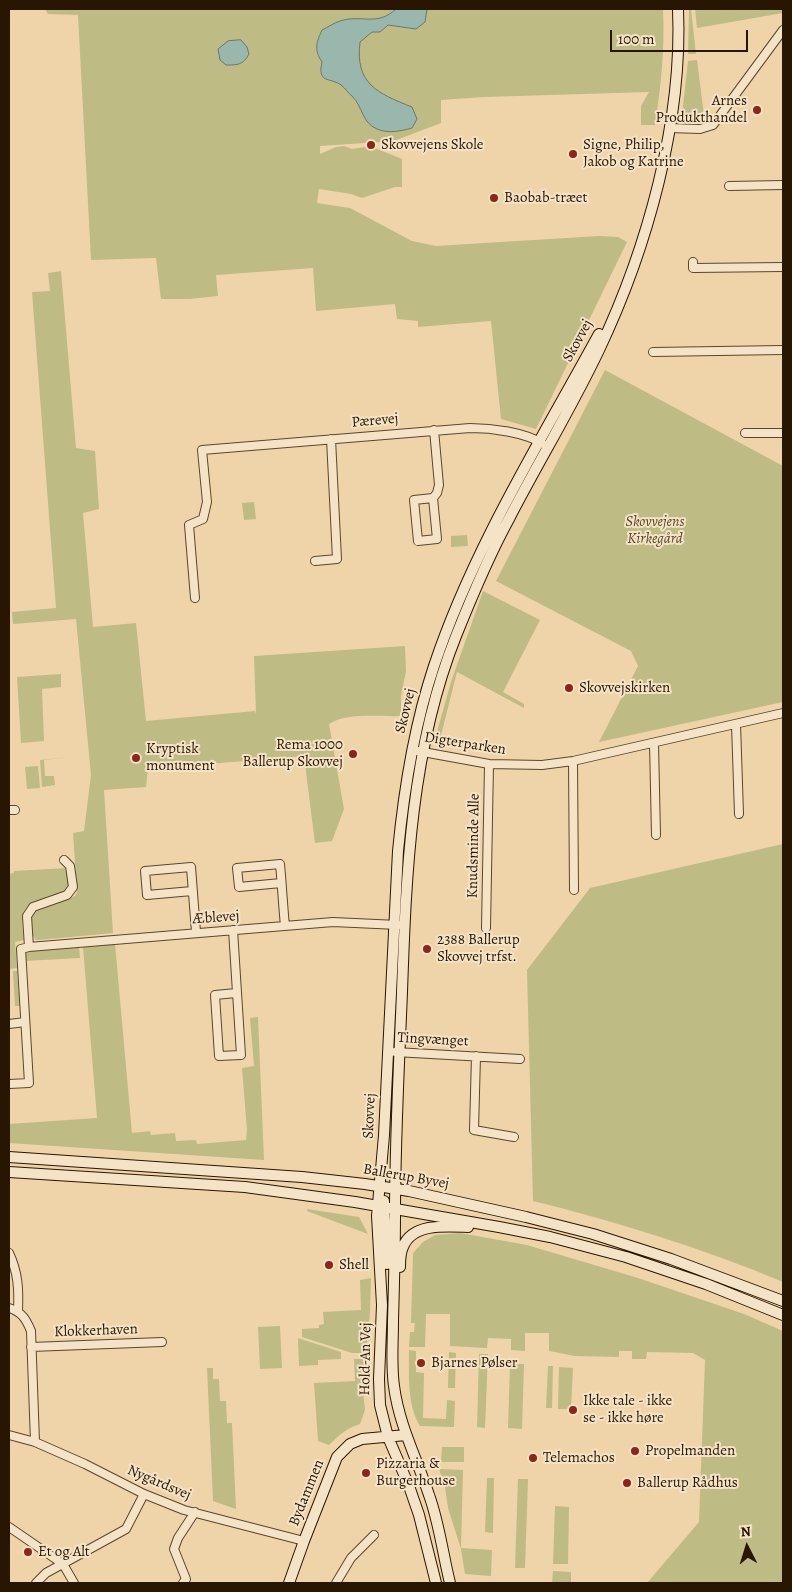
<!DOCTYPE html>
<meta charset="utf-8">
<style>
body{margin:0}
#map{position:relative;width:792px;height:1592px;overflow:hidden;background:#efd4a9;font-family:Alegreya,serif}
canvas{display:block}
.frame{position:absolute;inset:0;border:10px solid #291602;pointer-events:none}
.north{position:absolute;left:722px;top:1522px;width:50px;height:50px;-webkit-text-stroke:4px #f5e3c7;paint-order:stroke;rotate:355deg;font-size:14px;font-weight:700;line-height:20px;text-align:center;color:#291602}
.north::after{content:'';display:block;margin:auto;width:18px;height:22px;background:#291602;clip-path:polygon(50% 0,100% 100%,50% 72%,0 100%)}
.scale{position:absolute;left:610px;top:30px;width:138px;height:22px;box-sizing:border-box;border:2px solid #291602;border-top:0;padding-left:6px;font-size:15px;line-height:18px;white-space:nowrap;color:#291602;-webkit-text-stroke:4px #f5e3c7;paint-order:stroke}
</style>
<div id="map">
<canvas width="792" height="1592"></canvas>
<div class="frame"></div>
<div class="north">N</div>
<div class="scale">100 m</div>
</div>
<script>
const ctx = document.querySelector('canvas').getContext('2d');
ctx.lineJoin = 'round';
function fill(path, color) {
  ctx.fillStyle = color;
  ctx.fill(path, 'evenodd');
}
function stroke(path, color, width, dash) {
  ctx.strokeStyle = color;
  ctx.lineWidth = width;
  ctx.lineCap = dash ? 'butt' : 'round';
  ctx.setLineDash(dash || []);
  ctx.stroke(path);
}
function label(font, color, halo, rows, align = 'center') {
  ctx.font = font + ' Alegreya,serif';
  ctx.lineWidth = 4;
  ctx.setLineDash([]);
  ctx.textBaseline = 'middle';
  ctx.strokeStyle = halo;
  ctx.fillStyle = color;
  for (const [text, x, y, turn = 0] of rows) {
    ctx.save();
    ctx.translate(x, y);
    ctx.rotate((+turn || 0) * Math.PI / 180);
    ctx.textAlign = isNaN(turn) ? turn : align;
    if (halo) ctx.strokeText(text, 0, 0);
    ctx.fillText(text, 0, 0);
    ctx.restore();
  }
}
fill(new Path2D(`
 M45 9H663C665 48 661 86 655 125H641V106L649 92 484 97 441 100V123L394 141 320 146V154L336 147 344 146 352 149 365 147 375 148 402 159V187H395L362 198 351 194 319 189 317 203 350 208 412 241 436 246 599 236 618 237 627 242 536 429 501 419 491 321 418 327V321L397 319 395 304 316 311 313 268 216 275 218 296 190 299H161L156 258 91 260 78 15 48 14Z
 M689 9H691L696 54H688Z
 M695 9H783V13L697 28Z
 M697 60 705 123 681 124 688 61Z
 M61 271 76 448 95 451 99 509 83 513 93 627 136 623 146 721 255 711 256 714 254 656 405 646 406 671 401 696V716C378 717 348 712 329 724L344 809 332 841 315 843 304 756 148 769 146 787 104 790 113 933 39 940H36L33 936 31 916 35 911 75 896 77 892 73 833 84 831 91 775 76 619 13 624 12 612 56 608 32 292 50 291 48 273Z
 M605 370 783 466V702L599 742 638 666 631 651 496 581Z
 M254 502 256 519 244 520 242 503Z
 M467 535 468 546 451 547V536Z
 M483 591 540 620 503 692 524 704V708L457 672 440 739H435L451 682Z
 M61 674V687L42 689 44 741 21 743 17 677Z
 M69 757 44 760 45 776H54L55 785 42 787 40 760Z
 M38 766 40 788 27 789 25 767Z
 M783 844V1282C702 1248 618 1222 533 1201L527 970 590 888Z
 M67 868 69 888 66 892 32 903C18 910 23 927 24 940L15 942 17 968 9 969V874L14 873V871Z
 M115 944 132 1133 150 1131 151 1135 175 1133 176 1141 196 1140 197 1144 246 1140 247 1130 242 1068 254 1066 250 1018 258 1017 264 1160 9 1143V1124L97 1118 83 947Z
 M79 946 80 958 25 961V954L27 950Z
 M13 971H17L20 1006H15Z
 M307 1209 359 1217 368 1234 307 1211Z
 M460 1233 527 1245 638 1278 744 1314 783 1331V1583H647L699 1522 705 1360 693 1353 647 1352 646 1359H632V1351H619V1357L575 1356 549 1351V1333H525V1351L511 1350V1339L488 1338 487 1348 450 1346V1314H426L425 1347H409L410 1332H414L415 1323H411L413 1253 423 1242 435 1235Z
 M371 1278 370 1312 366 1353H352L302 1337V1329L319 1328V1325L324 1324 323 1312 361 1310 360 1280Z
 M280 1326 282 1368 260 1369 258 1327Z
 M298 1338 341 1352V1359L318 1360V1365L299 1366Z
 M409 1350 416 1351V1372L424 1373 423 1418 446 1419 447 1400 455 1401 454 1427 420 1426C407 1405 409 1375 409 1350Z
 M449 1352 456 1353 455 1388H448Z
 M479 1354H488L485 1428 477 1427Z
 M354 1359H365L362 1383 365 1410 360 1424C347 1428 339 1435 329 1445L318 1441 314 1383 355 1381Z
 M510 1364H524L522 1429 508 1428Z
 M548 1366H553L552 1408H546Z
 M559 1367 573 1368 571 1409H558Z
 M207 1368H213V1379H219L220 1401H226L227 1423H232L236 1509 213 1501Z
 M442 1447H464V1462H441Z
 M439 1469 463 1470 461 1548 492 1550 491 1576 465 1574 461 1549 448 1508 445 1487Z
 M487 1478H494L493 1533 485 1532Z
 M518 1479H528L525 1568H515Z
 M555 1506 569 1507 568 1564H553Z
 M553 1571 571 1572V1583H552Z`), '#bfbb84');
const water = new Path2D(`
 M396 9H427L425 22 416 29 388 25 380 32H372L360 42C355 84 377 93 412 107L417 119 412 128C401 131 388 134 377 129 362 123 363 107 352 96 348 93 345 88 341 85 330 77 317 84 322 62 314 50 316 43 322 30 328 27 334 23 340 21 362 14 377 27 396 9Z
 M241 40 247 47 249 54C243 65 238 65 226 65L220 60 218 49 228 41Z`);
fill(water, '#9ab7ae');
stroke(water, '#6d7769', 1);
const street = new Path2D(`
 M669 128 700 129 713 125 783 30
 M729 186 783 185
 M693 262V268L783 267
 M653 352 783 350
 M745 433H783
 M433 498 414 500 418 541 437 539 433 498 437 493 439 485 434 430
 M315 561 337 559 331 439
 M195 598 189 525 203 519 207 502 202 450 470 428C491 428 525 432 543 444
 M736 724 739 814
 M654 743 656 835
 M412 750 489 764 542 765 573 761 783 713
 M573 761 574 890
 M9 810H15
 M281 883 239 887 237 868 280 864C282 885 283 906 285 926
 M192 891 147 895 145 871 191 867 196 932
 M486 928 489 764
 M233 930 241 1055 219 1056 215 995 236 993
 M29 947 27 916 33 907 67 895 73 887 70 866 64 860
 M9 1024 25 1022
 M395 1052 520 1059
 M476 1056 474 1130 514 1137
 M9 1084 29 1083 21 949 29 947 333 922 398 925
 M9 1253C18 1272 19 1289 18 1311
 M9 1308C22 1312 26 1319 31 1331L35 1442
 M31 1347 162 1342
 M9 1435 35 1442 85 1464 144 1494 184 1510 304 1541
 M9 1527 63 1564 74 1583
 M36 1583 46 1573 126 1529 144 1494
 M183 1583 186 1579 174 1549 178 1538 195 1512
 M336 1583 351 1558 374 1535`);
const secondary = new Path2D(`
 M9 1157 302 1177 365 1184 409 1191 526 1217 593 1234 671 1259 783 1301
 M9 1172 245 1187 355 1202 499 1227 550 1237 626 1257 706 1284 783 1315
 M384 1201 387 1264
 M400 1267C400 1261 400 1253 403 1247 412 1223 446 1226 468 1227
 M289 1583 304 1541 337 1457 350 1444 362 1439 406 1435
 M436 1583 419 1515 409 1486 388 1437 380 1405 379 1379 382 1305 377 1216 384 1135 398 851C404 789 414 726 434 666 473 549 540 442 599 334
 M450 1583C443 1555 439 1522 429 1495 417 1459 399 1425 394 1386 391 1365 393 1342 393 1321 394 1285 395 1249 395 1214 395 1140 399 1066 402 992 406 873 411 749 456 636 472 596 489 555 510 517 539 461 572 407 599 350 647 249 683 121 678 9`);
stroke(street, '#5a462c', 10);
stroke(secondary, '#291602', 12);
stroke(street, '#f5e3c7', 8);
stroke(secondary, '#f5e3c7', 10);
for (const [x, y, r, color] of [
 [757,110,5,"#8f2418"],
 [371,145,5,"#8f2418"],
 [573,154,5,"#8f2418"],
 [494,198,5,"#8f2418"],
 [569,688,5,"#8f2418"],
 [353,754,5,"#8f2418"],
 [136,758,5,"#8f2418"],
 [427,949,5,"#8f2418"],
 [329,1265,5,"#8f2418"],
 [421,1363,5,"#8f2418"],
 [573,1410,5,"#8f2418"],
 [635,1451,5,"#8f2418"],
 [533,1458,5,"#8f2418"],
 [366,1473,5,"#8f2418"],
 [627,1483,5,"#8f2418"],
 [28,1552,5,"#8f2418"]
]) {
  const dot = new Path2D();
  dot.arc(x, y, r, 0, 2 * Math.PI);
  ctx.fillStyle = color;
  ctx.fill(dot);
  stroke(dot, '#f5e3c7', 2);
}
label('15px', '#291602', '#f5e3c7', [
 ["Arnes",747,101,"right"],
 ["Produkthandel",747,118,"right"],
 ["Skovvejens Skole",381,145],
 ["Signe, Philip,",583,145],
 ["Jakob og Katrine",583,162],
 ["Baobab-træet",504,198],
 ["Skovvejskirken",579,688],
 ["Rema 1000",343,745,"right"],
 ["Ballerup Skovvej",343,762,"right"],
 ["Kryptisk",146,749],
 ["monument",146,766],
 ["2388 Ballerup",437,940],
 ["Skovvej trfst.",437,957],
 ["Shell",339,1265],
 ["Bjarnes Pølser",431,1363],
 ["Ikke tale - ikke",583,1401],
 ["se - ikke høre",583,1418],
 ["Propelmanden",645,1451],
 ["Telemachos",543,1458],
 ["Pizzaria &",376,1464],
 ["Burgerhouse",376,1481],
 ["Ballerup Rådhus",637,1483],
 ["Et og Alt",38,1552]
], 'left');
label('15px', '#291602', '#f5e3c7', [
 ["Skovvej",578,341,-61],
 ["Pærevej",375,421,-5],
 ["Skovvej",406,711,-76],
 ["Digterparken",465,744,9],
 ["Knudsminde Alle",474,846,-89],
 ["Æblevej",216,918,-4],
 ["Tingvænget",433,1040,3],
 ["Skovvej",370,1116,-87],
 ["Ballerup Byvej",406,1177,10],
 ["Klokkerhaven",96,1331,-2],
 ["Hold-An Vej",366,1359,-89],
 ["Nygårdsvej",159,1483,23],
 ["Bydammen",307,1493,-68]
]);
label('italic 15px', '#564829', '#f5e3c7', [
 ["Skovvejens",655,522],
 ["Kirkegård",655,539]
]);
</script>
